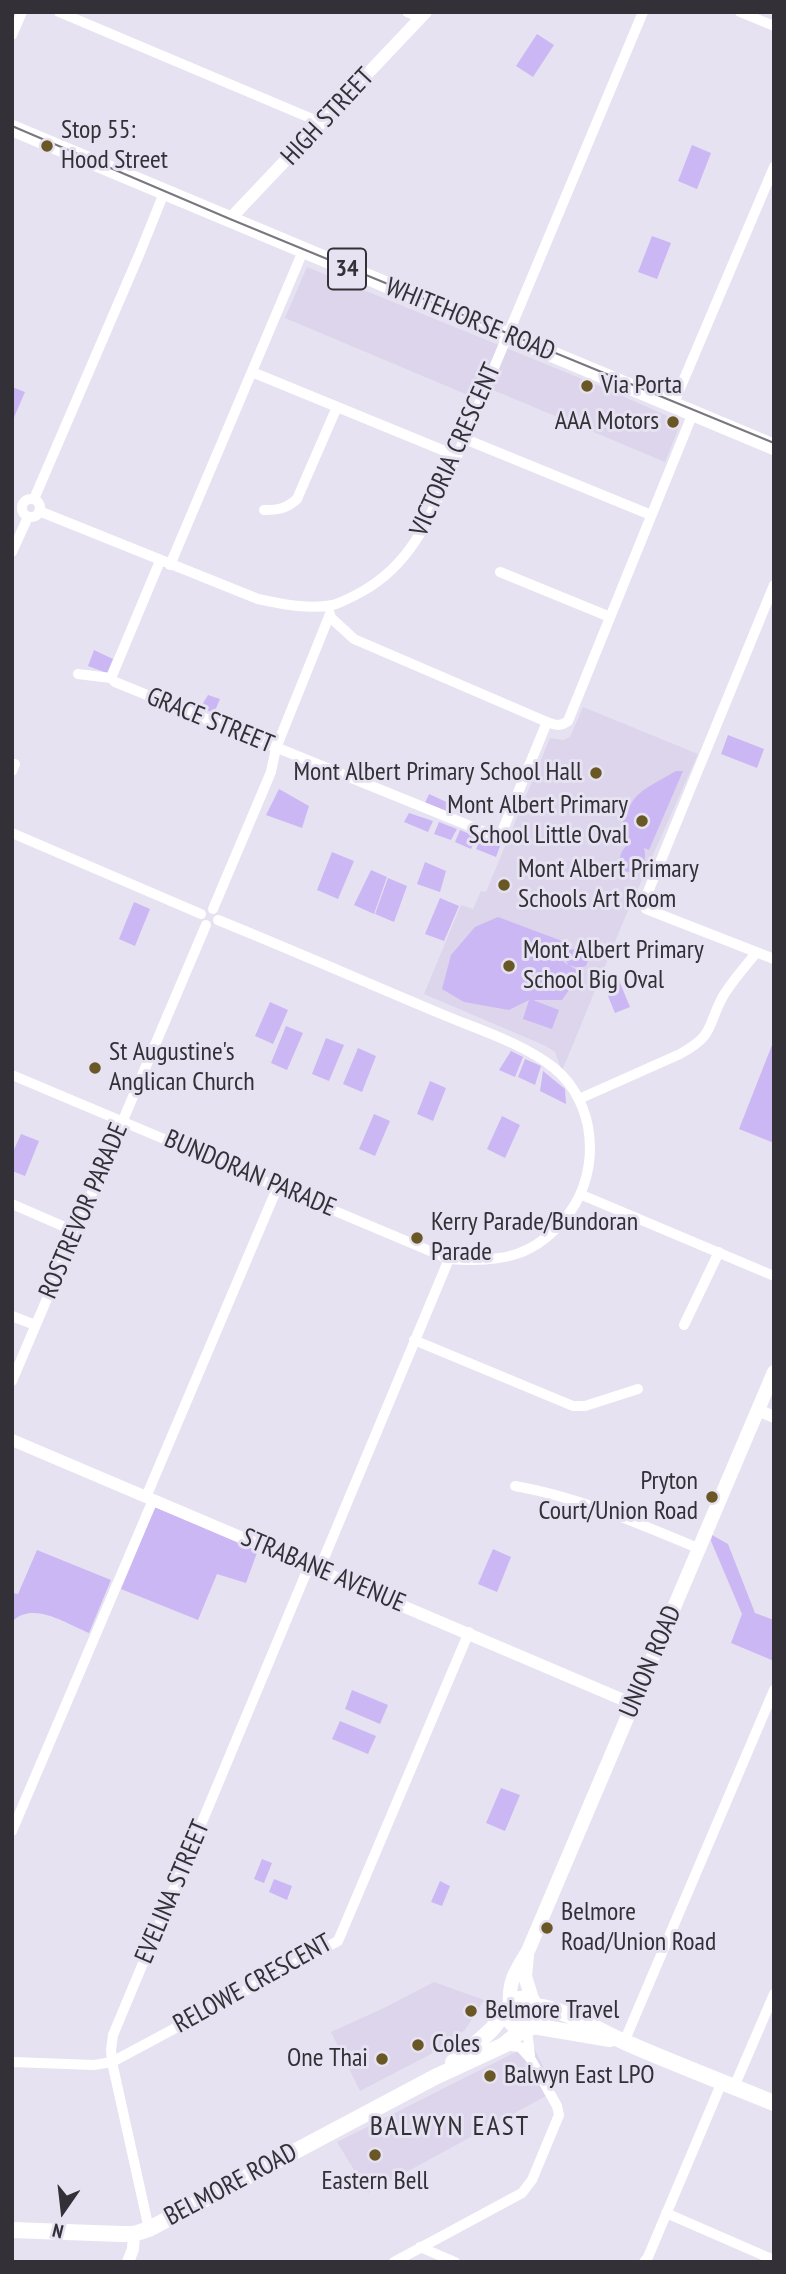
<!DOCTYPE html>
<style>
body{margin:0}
#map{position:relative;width:786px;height:2274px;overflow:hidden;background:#e7e2f1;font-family:"PT Sans Narrow",sans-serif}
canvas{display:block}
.frame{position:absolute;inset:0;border:14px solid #333137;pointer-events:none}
.north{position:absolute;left:28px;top:2176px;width:70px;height:70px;-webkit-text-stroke:5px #e7e2f1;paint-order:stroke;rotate:194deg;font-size:19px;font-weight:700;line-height:28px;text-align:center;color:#333137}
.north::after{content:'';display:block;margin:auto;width:24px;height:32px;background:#333137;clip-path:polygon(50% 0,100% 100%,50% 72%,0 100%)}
</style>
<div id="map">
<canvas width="786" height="2274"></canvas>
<div class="frame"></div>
<div class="north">N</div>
</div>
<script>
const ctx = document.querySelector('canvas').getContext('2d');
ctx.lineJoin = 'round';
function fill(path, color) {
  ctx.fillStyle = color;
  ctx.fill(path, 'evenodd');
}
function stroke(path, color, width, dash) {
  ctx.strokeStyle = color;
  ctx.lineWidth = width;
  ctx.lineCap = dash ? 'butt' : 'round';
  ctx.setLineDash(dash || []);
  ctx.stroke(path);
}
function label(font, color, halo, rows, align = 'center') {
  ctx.font = font + ' "PT Sans Narrow",sans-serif';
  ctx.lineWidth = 6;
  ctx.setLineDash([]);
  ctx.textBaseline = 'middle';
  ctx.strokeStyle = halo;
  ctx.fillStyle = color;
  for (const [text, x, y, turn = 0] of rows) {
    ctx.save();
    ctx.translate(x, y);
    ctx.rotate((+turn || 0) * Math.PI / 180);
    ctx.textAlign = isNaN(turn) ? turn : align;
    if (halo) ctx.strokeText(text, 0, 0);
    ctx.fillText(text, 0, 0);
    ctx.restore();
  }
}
fill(new Path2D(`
 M307 267 602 387 681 422 665 462 474 382 468 395 285 318Z
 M583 707 698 754 624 920 562 1071 555 1052 546 1046 424 994 461 905 473 909 481 891 486 892 550 738 563 740 570 737Z
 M434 1982 484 2000 465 2030 431 2054 360 2091 331 2032 384 2008Z
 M532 2044 555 2091 368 2193 337 2142Z`), '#dcd5eb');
fill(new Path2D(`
 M537 34 554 45 533 77 516 66Z
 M692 145 711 153 697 189 678 181Z
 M652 236 671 243 657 279 638 272Z
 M12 387 25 392 12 422Z
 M94 650 113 659 107 673 88 666Z
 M208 695 220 699 214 713 200 708Z
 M728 735 764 749 757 768 721 754Z
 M676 771H683L649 850 644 848C647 860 643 865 636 874L621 870C618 857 620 850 631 842L618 836C633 790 637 794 676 771Z
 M279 789 309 806 302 828 266 815Z
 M429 794 453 805 450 813 425 803Z
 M409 813 433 821 428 832 404 822Z
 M439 822 457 829 451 840 434 834Z
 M460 830 477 837 471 849 455 842Z
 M481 838 500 846 496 857 476 849Z
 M332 852 354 861 338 899 317 890Z
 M425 862 446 871 440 892 417 884Z
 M371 870 387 877 374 914 354 905Z
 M388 878 407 886 394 922 375 914Z
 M440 898 459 906 444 941 425 934Z
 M134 902 150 909 135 946 119 939Z
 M498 917 562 941 560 959 568 965 565 958 568 950C575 948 585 950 589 957L586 966 579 968 569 965 581 973 562 1000H533L559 1010 552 1029 523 1019 529 1000 509 1010 464 1002 442 989 451 955 475 927Z
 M616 973 630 1007 615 1013 601 979Z
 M270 1002 288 1010 273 1044 255 1036Z
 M286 1026 303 1033 287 1070 271 1063Z
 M326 1038 344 1045 329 1081 312 1074Z
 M774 1040V1143L739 1129Z
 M358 1048 376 1056 362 1092 343 1084Z
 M511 1051 523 1057 515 1077 499 1070Z
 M525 1059 541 1066 535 1085 518 1077Z
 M543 1071 565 1089 566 1104 540 1091Z
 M430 1081 446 1088 433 1121 417 1114Z
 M374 1114 390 1121 375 1156 359 1149Z
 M502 1116 520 1125 505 1158 487 1149Z
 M21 1134 39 1141 25 1176 12 1171V1154Z
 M155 1507 258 1550 246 1583 217 1574 198 1620 121 1589Z
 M712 1535 728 1544 755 1613 774 1620V1661L731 1643 742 1614 711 1541Z
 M493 1549 511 1557 497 1592 478 1584Z
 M37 1550 111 1580 89 1633C67 1624 32 1600 12 1622V1593L18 1594Z
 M352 1690 388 1705 380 1724 345 1709Z
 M340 1721 376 1736 368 1754 332 1739Z
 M501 1788 520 1795 505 1831 486 1823Z
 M262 1859 272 1863 264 1883 254 1879Z
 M274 1879 292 1886 287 1900 269 1892Z
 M440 1881 450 1886 442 1906 431 1902Z`), '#cbb7f4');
stroke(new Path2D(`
 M59 12 322 123
 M407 12 421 18
 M740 12 774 26
 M12 35 22 12
 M252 372 457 456
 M673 405 774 167
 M465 439 651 515
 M22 508a9 9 0 1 1 18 0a9 9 0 1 1-18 0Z
 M34 499 139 255 164 193
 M264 510C278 510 286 509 297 499L337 407
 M39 511 258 599C281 604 310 610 333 605 343 602 354 596 363 591 416 561 433 509 457 456L643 12
 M12 552 28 517
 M170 565 303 251
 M500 572 610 617
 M774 585 643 904 646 909 774 959
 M329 616 354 639 547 722C555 725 560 727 568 721L693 413
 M78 674 111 678 115 682 497 837 501 834 547 722
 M111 678 160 561
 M12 771 15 764
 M12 833 201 914
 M213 909 271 772 276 748 330 614
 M12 1075 449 1259C502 1263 537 1257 570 1212 601 1169 596 1102 554 1068 521 1042 476 1029 439 1013 365 982 292 950 218 920
 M579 1099 680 1054C715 1034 706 1029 722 998 731 982 745 967 756 953
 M582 1195 774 1276
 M12 1204 74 1231
 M12 1316 35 1325
 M684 1325 719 1252
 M414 1340 573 1406H585L638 1389
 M12 1381 206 925
 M515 1486C579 1497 640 1524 700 1549
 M146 1497 278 1186
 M319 1570 449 1259
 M12 1831 153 1500
 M527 2029 530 2056
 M624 2042 774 1690
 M12 2062 94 2065 112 2062 338 1941 469 1632
 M734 2087 774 1994
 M666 2213 774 2260
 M149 2229 112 2062 111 2050 113 2035 309 1566
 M420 2247 455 2262
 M394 2262 522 2193 532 2180 559 2115 557 2106 530 2058 520 2047 504 2045
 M644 2262 648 2257 722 2082`), '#fff', 10);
stroke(new Path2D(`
 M229 220 426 12
 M758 1410 774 1417
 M12 1440 633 1704
 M128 2262 133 2249 134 2234`), '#fff', 12);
stroke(new Path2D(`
 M527 1956 525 1976 533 2002
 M510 2005C508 1982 516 1970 528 1951L774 1372`), '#fff', 14);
stroke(new Path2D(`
 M12 128 774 447
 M536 2006C571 2011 596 2030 627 2043 675 2064 725 2083 774 2103
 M533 2026 610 2039
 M453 2062C466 2052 479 2042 491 2030 499 2022 505 2007 515 2001 533 1991 548 2015 530 2028L518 2029 508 2019V2009
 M12 2230 121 2234H134L149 2229 435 2077 504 2045 522 2030`), '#fff', 16);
stroke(new Path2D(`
 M12 126 230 219 774 443`), '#7a7780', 2);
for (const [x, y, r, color] of [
 [47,146,7,"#695725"],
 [587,386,7,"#695725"],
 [673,422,7,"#695725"],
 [596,773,7,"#695725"],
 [642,821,7,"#695725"],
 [504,885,7,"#695725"],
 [509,966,7,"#695725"],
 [95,1068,7,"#695725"],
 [417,1238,7,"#695725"],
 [712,1497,7,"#695725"],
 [547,1928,7,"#695725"],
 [471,2011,7,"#695725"],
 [418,2045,7,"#695725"],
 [382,2059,7,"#695725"],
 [490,2076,7,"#695725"],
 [375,2155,7,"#695725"]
]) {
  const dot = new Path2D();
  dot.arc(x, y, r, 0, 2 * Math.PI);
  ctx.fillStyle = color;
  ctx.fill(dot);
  stroke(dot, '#e7e2f1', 2.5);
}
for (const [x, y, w] of [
 [347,269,38]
]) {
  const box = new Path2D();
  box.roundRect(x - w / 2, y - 20.5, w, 41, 5);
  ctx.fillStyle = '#e7e2f1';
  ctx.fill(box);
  stroke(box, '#333137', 2);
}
label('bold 24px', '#333137', null, [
 ["34",347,269]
]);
label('26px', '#333137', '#e7e2f1', [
 ["HIGH STREET",328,117,-47],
 ["WHITEHORSE ROAD",470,320,22],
 ["VICTORIA CRESCENT",456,450,-66],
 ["GRACE STREET",210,721,22],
 ["BUNDORAN PARADE",250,1174,23],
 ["ROSTREVOR PARADE",84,1211,-67],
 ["STRABANE AVENUE",323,1571,23],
 ["UNION ROAD",651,1662,-67],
 ["EVELINA STREET",173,1892,-67],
 ["RELOWE CRESCENT",253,1984,-29],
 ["BELMORE ROAD",231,2185,-28]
]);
label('26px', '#333137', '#e7e2f1', [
 ["Stop 55:",61,131],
 ["Hood Street",61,161],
 ["Via Porta",601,386],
 ["AAA Motors",659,422,"right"],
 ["Mont Albert Primary School Hall",582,773,"right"],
 ["Mont Albert Primary",628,806,"right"],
 ["School Little Oval",628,836,"right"],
 ["Mont Albert Primary",518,870],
 ["Schools Art Room",518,900],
 ["Mont Albert Primary",523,951],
 ["School Big Oval",523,981],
 ["St Augustine's",109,1053],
 ["Anglican Church",109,1083],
 ["Kerry Parade/Bundoran",431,1223],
 ["Parade",431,1253],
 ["Pryton",698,1482,"right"],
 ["Court/Union Road",698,1512,"right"],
 ["Belmore",561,1913],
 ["Road/Union Road",561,1943],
 ["Belmore Travel",485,2011],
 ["Coles",432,2045],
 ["One Thai",368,2059,"right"],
 ["Balwyn East LPO",504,2076],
 ["Eastern Bell",375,2182,"center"]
], 'left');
ctx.letterSpacing = '2px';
label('28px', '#333137', '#e7e2f1', [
 ["BALWYN EAST",450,2127]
]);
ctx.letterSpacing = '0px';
</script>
